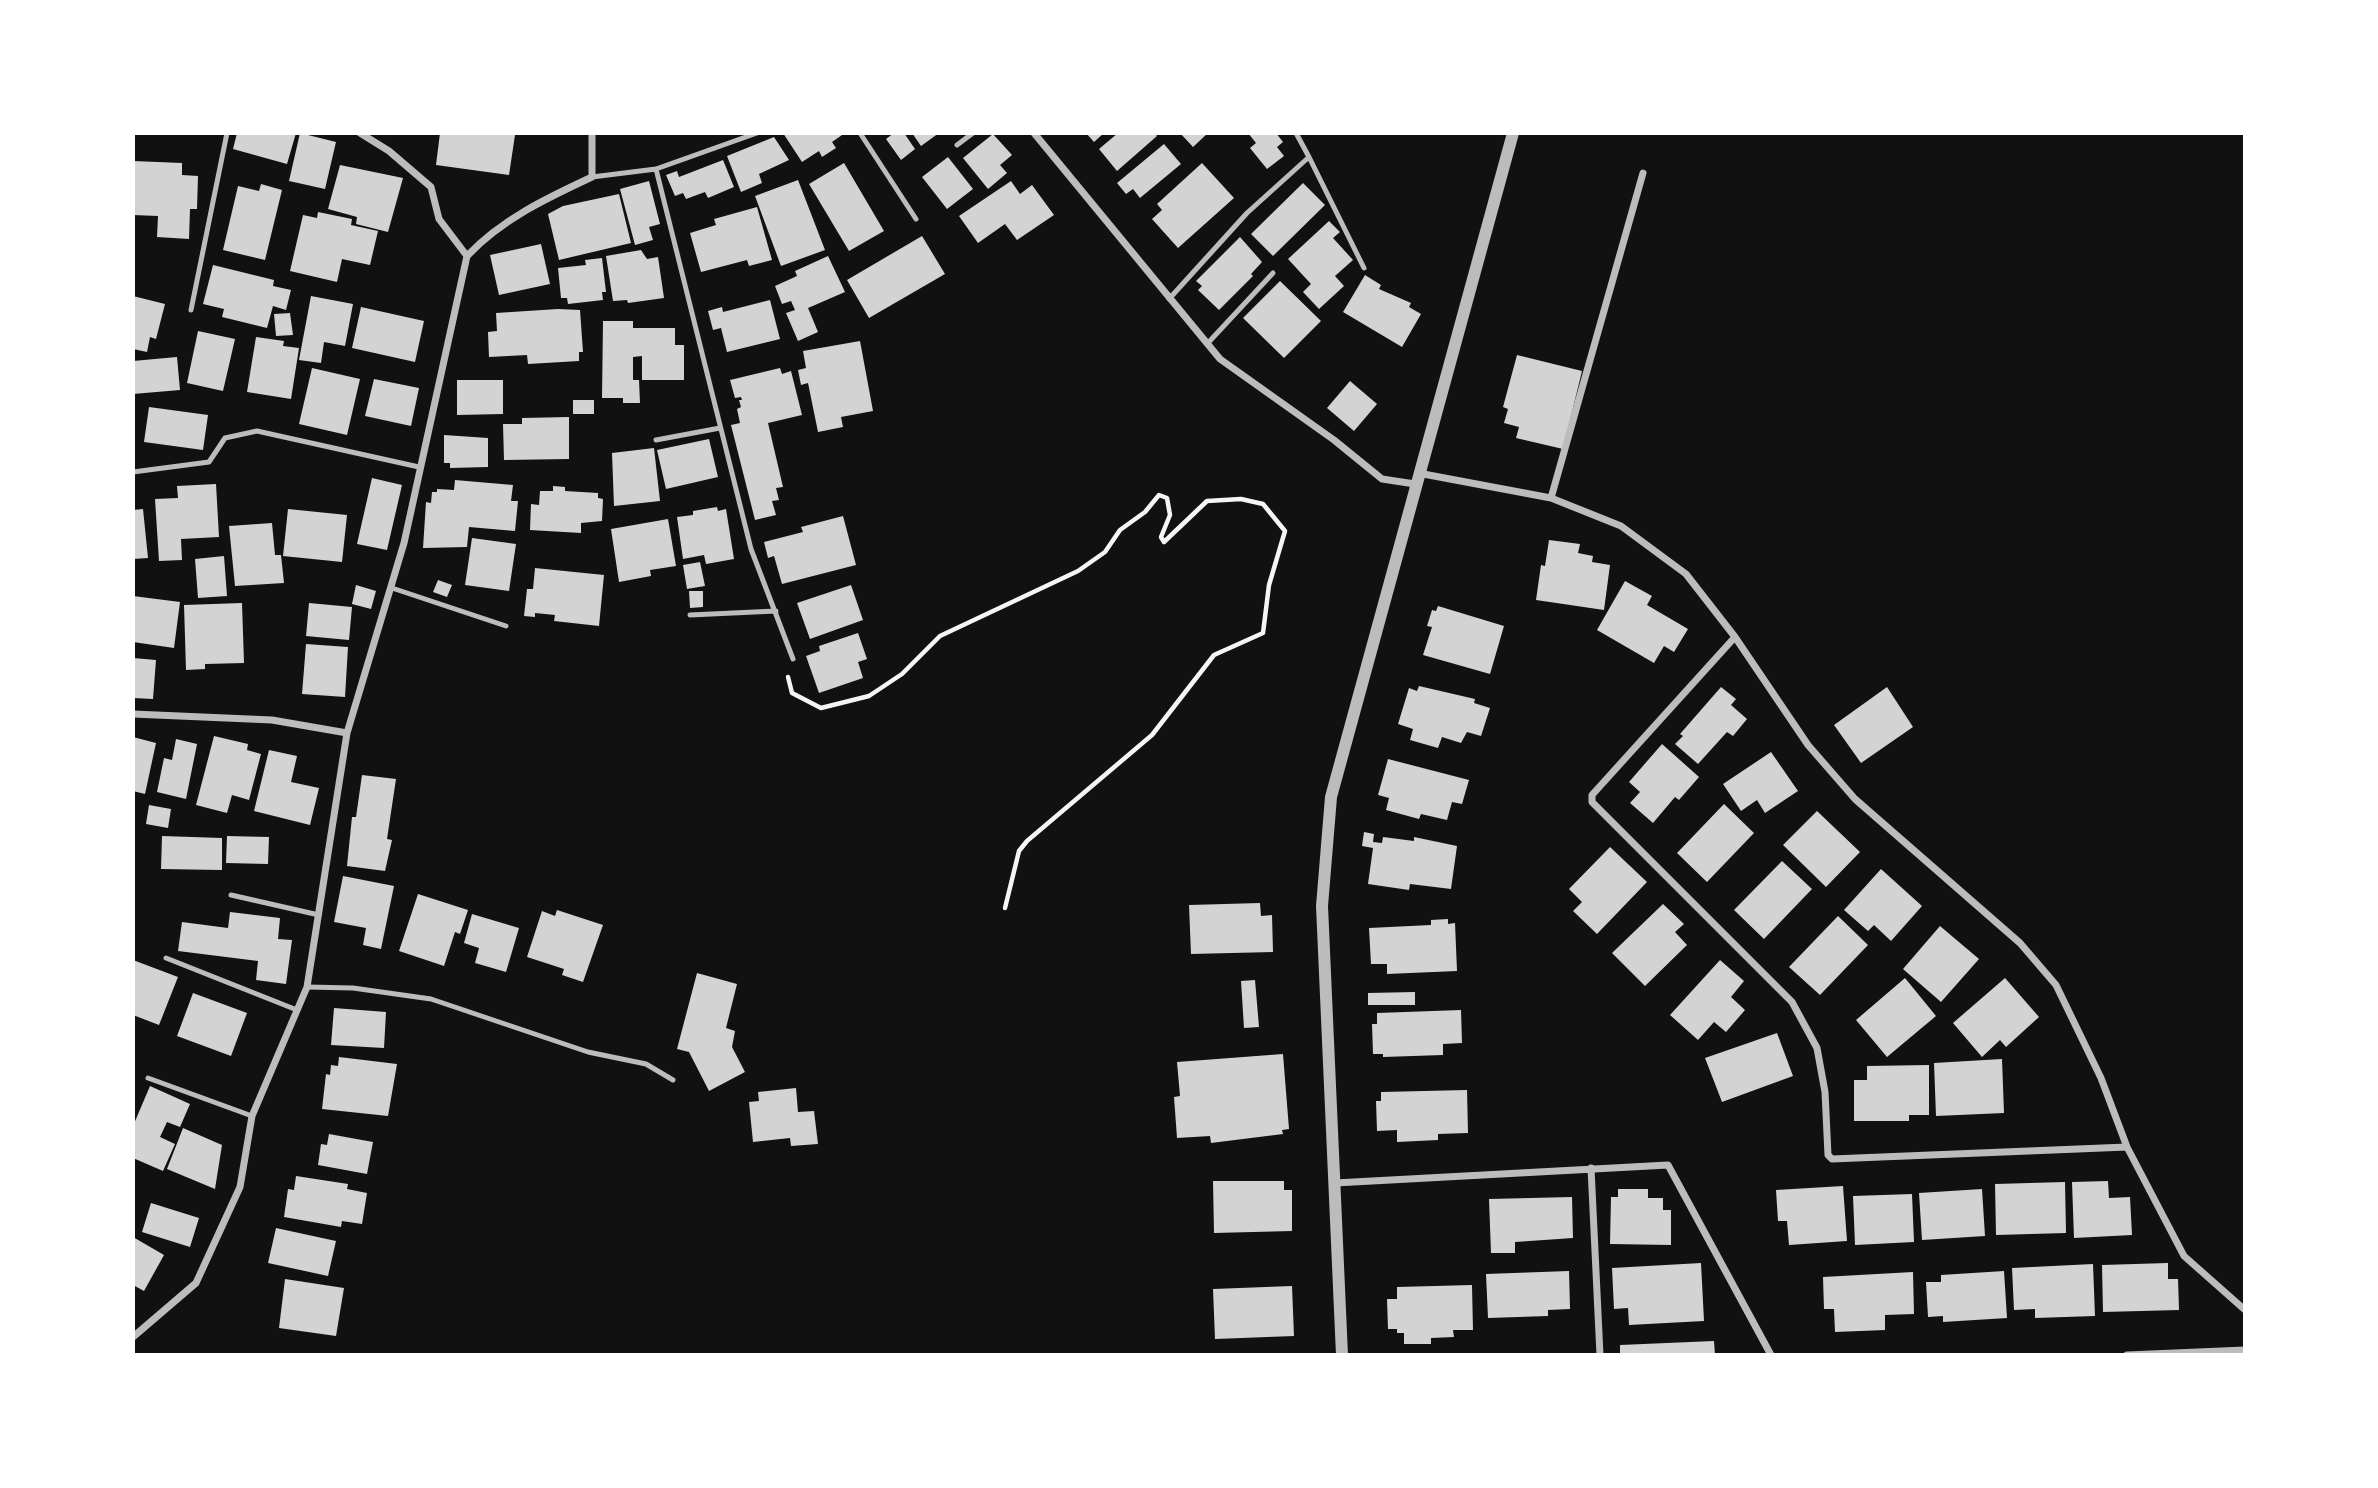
<!DOCTYPE html>
<style>
body{margin:0}
#map{position:relative;width:2378px;height:1488px;overflow:hidden;background:#111;font-family:Rubik,sans-serif}
canvas{display:block}
.frame{position:absolute;inset:0;border:135px solid #fff;pointer-events:none}
</style>
<div id="map">
<canvas width="2378" height="1488"></canvas>
<div class="frame"></div>
</div>
<script>
const ctx = document.querySelector('canvas').getContext('2d');
ctx.lineJoin = 'round';
function fill(path, color) {
  ctx.fillStyle = color;
  ctx.fill(path, 'evenodd');
}
function stroke(path, color, width, dash) {
  ctx.strokeStyle = color;
  ctx.lineWidth = width;
  ctx.lineCap = dash ? 'butt' : 'round';
  ctx.setLineDash(dash || []);
  ctx.stroke(path);
}
fill(new Path2D(`
 M237 133H296L287 164 233 149Z
 M300 133 336 142 325 189 289 181Z
 M440 133 515 135 509 175 436 165Z
 M783 133H845L832 142 836 148 822 157 819 151 802 162Z
 M894 133H904L915 149 901 160 886 139Z
 M912 133H939L921 146Z
 M1086 133H1104L1094 142Z
 M1118 133H1155L1157 136 1117 171 1099 149Z
 M1180 133H1208L1193 147Z
 M1248 133H1276L1283 142 1277 147 1284 156 1267 169 1250 148 1256 143Z
 M993 134 1012 155 1000 165 1007 173 988 189 963 158Z
 M774 137 789 160 759 174 762 183 741 192 727 156Z
 M1164 144 1181 164 1140 198 1133 189 1126 194 1117 183Z
 M948 157 973 189 947 209 922 177Z
 M723 160 734 187 708 198 705 192 686 199 683 193 675 196 666 175 677 171 679 177Z
 M133 161 182 163V175L198 176 197 209H190L189 239 157 237 158 216 133 215Z
 M844 163 884 231 849 251 809 184Z
 M1202 163 1234 198 1178 248 1152 219 1162 210 1157 204Z
 M340 165 403 178 388 232 356 224 357 217 328 209Z
 M798 180 825 250 781 266 755 196Z
 M649 181 660 224 649 227 653 240 635 245 620 189Z
 M1011 181 1020 194 1032 185 1054 215 1017 240 1005 224 978 243 959 216Z
 M1303 183 1325 205 1273 256 1251 234Z
 M261 184 282 190 265 260 223 250 238 186 259 191Z
 M619 194 631 243 559 260 548 214 563 206Z
 M757 207 772 260 749 266 747 260 701 272 690 233 716 225 714 219Z
 M318 212 352 219 351 225 378 231 370 265 342 259 337 282 290 271 303 215 317 218Z
 M1329 221 1340 232 1333 238 1353 260 1335 276 1344 286 1319 309 1303 292 1311 284 1288 259Z
 M922 236 945 274 869 318 847 280Z
 M1240 237 1262 262 1251 274 1253 276 1219 310 1198 290 1202 286 1196 281Z
 M541 244 550 284 499 295 490 255Z
 M641 250 647 259 658 257 664 298 628 303 627 300 613 301 606 256Z
 M828 256 845 292 808 308 818 332 798 341 786 313 795 310 791 301 782 304 775 286 797 276 795 271Z
 M602 258 606 292H602L603 300 568 304 567 298H561L558 268 586 265 585 260Z
 M213 265 274 280 273 286 291 290 286 310 273 306 267 328 222 317 224 309 203 304Z
 M1365 275 1381 285 1379 289 1411 303 1409 307 1421 314 1402 347 1343 312Z
 M1280 281 1321 321 1284 358 1243 318Z
 M133 296 165 304 156 339 150 337 147 352 133 349Z
 M311 296 353 304 345 346 324 342 321 363 299 360Z
 M770 300 780 339 727 352 721 328 713 330 708 311 722 307 723 312Z
 M361 307 424 321 415 362 352 348Z
 M558 309 580 310 583 352H579V361L528 364 527 355 489 357 488 332 497 331 496 313Z
 M290 313 293 335 276 336 274 314Z
 M603 321H633V328H675V345H684V380H642V356L633 357V380H639L640 403H623V398H602Z
 M198 331 235 339 223 391 187 383Z
 M256 337 284 341 283 346 299 348 291 399 247 392Z
 M860 341 873 411 841 417 843 427 818 432 808 383 801 385 798 370 806 368 803 351Z
 M1517 355 1582 371 1563 449 1516 438 1519 427 1504 423 1508 409 1503 407Z
 M177 357 180 390 133 394V361Z
 M312 368 360 379 347 435 299 424Z
 M780 368 782 374 791 371 802 415 768 423 783 487 776 488 779 500 772 501 776 515 755 520 731 425 740 423 737 409 741 407 739 400H742L741 397 735 398 730 380Z
 M374 379 419 388 411 426 365 416Z
 M457 380H503V414L457 415Z
 M1350 381 1377 404 1354 431 1327 408Z
 M573 400H594V414H573Z
 M149 407 208 415 203 450 144 442Z
 M569 417V459L504 460 503 424H522V418Z
 M444 435 488 438V467L450 468V463H444Z
 M709 439 718 477 666 489 657 450Z
 M654 448 660 501 614 506 612 453Z
 M372 478 402 485 387 550 357 544Z
 M455 480 513 485 511 501H518L515 531 469 527 467 547 423 548 426 502 431 503 432 492H437V489L454 490Z
 M216 484 219 537 181 539 182 560 159 561 155 499 178 498 177 486Z
 M553 486 565 487V491L598 493V498L603 499 602 521 581 523V533L530 530 531 504 539 505 540 491H553Z
 M717 507 718 511 726 509 734 559 706 564 704 555 683 559 677 517 693 515V511Z
 M143 509 148 558 133 559V510Z
 M288 509 347 515 342 562 283 556Z
 M843 516 856 565 782 584 774 556 768 558 764 542 803 532 801 527Z
 M668 519 676 566 650 570 651 576 619 582 611 529Z
 M272 523 275 555H281L284 583 235 586 229 526Z
 M472 538 516 544 509 591 465 585Z
 M1549 540 1580 544 1578 553 1593 556 1592 562 1610 565 1604 610 1536 600 1541 565 1545 566Z
 M224 556 227 596 198 598 195 559Z
 M700 562 705 586 687 589 683 565Z
 M535 568 604 575 599 626 554 621 555 615 535 613V617L524 616 527 589H533Z
 M438 580 452 585 447 597 433 592Z
 M1625 581 1652 596 1647 605 1688 629 1674 652 1664 646 1654 663 1597 630Z
 M356 585 376 591 371 609 352 604Z
 M851 585 863 620 810 639 797 603Z
 M689 591H703V607L690 608Z
 M133 596 180 602 174 648 133 642Z
 M242 603 244 663 205 664V669L186 670 184 605Z
 M309 603 352 607 349 640 306 636Z
 M1438 606 1504 626 1490 674 1423 655 1432 627 1427 626 1432 610 1436 611Z
 M858 633 867 659 858 662 863 678 819 693 806 656 820 651 819 646Z
 M306 644 348 647 345 697 302 694Z
 M133 658 156 660 153 699 133 698Z
 M1419 686 1475 699 1474 703 1490 708 1481 736 1467 732 1461 743 1442 737 1438 748 1410 740 1413 729 1398 724 1409 688 1417 691Z
 M1721 687 1736 699 1731 705 1747 719 1733 736 1727 732 1698 764 1675 744 1683 736 1680 734Z
 M1887 687 1913 727 1861 763 1834 725Z
 M214 736 248 744 247 750 261 754 249 800 232 795 227 813 196 805Z
 M133 737 156 743 145 794 133 791Z
 M176 739 197 744 186 799 157 792 164 758 172 760Z
 M1662 744 1699 777 1679 800 1675 797 1653 823 1630 803 1640 792 1629 782Z
 M269 750 297 756 291 782 319 788 310 825 254 811Z
 M1771 752 1798 791 1765 813 1757 800 1741 811 1723 784Z
 M1388 759 1469 780 1462 804 1452 802 1447 820 1421 814 1419 819 1386 810 1389 798 1378 795Z
 M362 775 396 779 387 839 392 840 385 871 347 866 352 817H356Z
 M1724 804 1754 833 1707 882 1677 853Z
 M149 805 171 809 168 828 146 824Z
 M1817 811 1860 852 1826 887 1783 845Z
 M1364 832 1374 834 1373 842 1382 843 1383 837 1414 841V837L1457 846 1451 889 1410 884 1409 890 1368 884 1373 848 1362 846Z
 M162 836 222 838V870L161 869Z
 M227 836 269 837 268 864 226 863Z
 M1610 847 1647 882 1597 934 1573 911 1582 902 1569 889Z
 M1782 861 1812 889 1764 939 1734 910Z
 M1881 869 1922 906 1891 941 1874 925 1868 931 1844 910Z
 M343 876 394 886 381 949 363 945 366 928 334 922Z
 M418 894 468 910 460 934 455 932 444 966 399 951Z
 M1260 903 1261 916 1272 915 1273 952 1191 954 1189 905Z
 M1663 904 1684 924 1675 932 1687 945 1645 986 1612 953Z
 M557 910 603 925 583 982 562 975 564 969 527 957 542 911 555 916Z
 M230 912 280 918 278 939 292 940 286 984 256 980 258 961 178 951 182 922 228 928Z
 M472 914 519 928 506 972 475 963 479 948 464 943Z
 M1838 916 1868 945 1820 995 1789 967Z
 M1448 919V924L1455 923 1457 971 1387 974V964H1371L1369 928 1431 925V920Z
 M1940 926 1979 959 1941 1002 1903 969Z
 M133 960 178 977 159 1025 133 1015Z
 M1720 960 1744 981 1731 997 1745 1010 1726 1032 1714 1022 1698 1040 1670 1015Z
 M697 973 737 984 726 1028 735 1031 732 1047 745 1072 709 1091 689 1052 677 1049Z
 M1905 978 1936 1016 1887 1057 1856 1020Z
 M2005 978 2039 1017 2006 1047 2000 1040 1982 1057 1953 1023Z
 M1255 980 1259 1027 1244 1028 1241 981Z
 M1415 992V1005H1368V993Z
 M193 993 247 1013 231 1056 177 1036Z
 M334 1008 386 1012 384 1048 331 1045Z
 M1461 1010 1462 1043 1443 1044V1055L1383 1057V1054H1373L1372 1024H1377V1013Z
 M1777 1033 1793 1076 1722 1102 1705 1058Z
 M1283 1054 1289 1129 1282 1130 1283 1134 1211 1143 1210 1136 1177 1138 1174 1097 1180 1096 1177 1062Z
 M339 1057 397 1064 388 1116 322 1109 326 1074 330 1075 331 1065 338 1066Z
 M2002 1059 2004 1113 1936 1116 1934 1063Z
 M1929 1065V1115H1909V1121H1854V1080H1867V1066Z
 M150 1086 190 1104 180 1127 167 1122 160 1137 175 1144 163 1171 133 1158V1126Z
 M796 1088 798 1112 814 1111 818 1144 791 1146 790 1138 753 1142 749 1102 759 1101 758 1092Z
 M1467 1090 1468 1133 1438 1134V1140L1397 1142V1130L1377 1131 1376 1101H1381V1092Z
 M183 1128 222 1145 215 1189 167 1169Z
 M329 1134 373 1142 367 1174 318 1165 321 1144 327 1145Z
 M296 1176 348 1184 347 1189 367 1193 362 1224 342 1221 341 1227 284 1217 288 1189 294 1190Z
 M1213 1181H1284V1190H1292V1231L1214 1233Z
 M2108 1181 2109 1198 2130 1197 2132 1235 2074 1238 2072 1182Z
 M2065 1182 2066 1233 1996 1235 1995 1184Z
 M1843 1186 1847 1241 1789 1245 1787 1221H1778L1776 1190Z
 M1618 1189H1648V1198H1663V1210H1671V1245L1610 1244 1611 1197H1618Z
 M1982 1189 1985 1236 1922 1240 1919 1193Z
 M1912 1194 1914 1242 1855 1245 1853 1196Z
 M1572 1197 1573 1238 1515 1242V1253H1491L1489 1199Z
 M151 1203 199 1218 190 1247 142 1232Z
 M276 1228 336 1241 328 1276 268 1263Z
 M133 1237 164 1255 144 1291 133 1285Z
 M1701 1263 1704 1321 1629 1325 1628 1308 1614 1309 1612 1268Z
 M2168 1263V1279H2178L2179 1310 2103 1312 2102 1265Z
 M2093 1264 2095 1316 2035 1318V1309L2014 1310 2012 1268Z
 M1569 1271 1570 1309 1548 1310V1316L1488 1318 1486 1274Z
 M2004 1271 2007 1318 1943 1322V1316L1928 1317 1926 1282H1941V1275Z
 M1913 1272 1914 1314 1885 1315V1330L1835 1332 1834 1309H1824L1823 1277Z
 M285 1279 344 1288 336 1336 279 1328Z
 M1472 1285 1473 1330H1453L1454 1337 1431 1338V1344H1404V1333H1397V1329H1388L1387 1299H1397V1287Z
 M1292 1286 1294 1336 1215 1339 1213 1289Z
 M1714 1341 1715 1355H1620V1345Z`), '#d3d3d3');
stroke(new Path2D(`
 M788 677 792 693 821 708 869 696 902 674 940 636 1078 571 1105 552 1120 530 1145 512 1159 495 1167 498 1170 515 1161 537 1164 542 1207 501 1241 499 1263 504 1285 531 1269 585 1263 633 1214 655 1152 735 1027 841 1019 851 1005 908`), '#f5f5f5', 4.5);
stroke(new Path2D(`
 M860 133 916 219
 M957 145 973 133
 M1309 157 1364 268
 M656 169 751 549 793 659
 M592 177 656 169 757 133
 M1169 299 1247 213 1309 157 1296 133
 M191 310 227 133
 M1207 344 1273 273
 M656 440 720 428
 M133 472 209 462 225 438 257 431 419 467
 M392 588 506 626
 M690 615 776 611
 M231 895 319 915
 M166 958 297 1010
 M307 987 353 988 431 999 588 1052 646 1064 673 1080
 M148 1078 252 1116`), '#bcbcbc', 5);
stroke(new Path2D(`
 M360 133 389 151 431 187 439 219 467 256
 M1034 133 1220 359 1334 440 1382 479 1415 484
 M1418 473 1551 498 1621 526 1686 574 1735 637 1808 745 1855 799 2020 943 2056 985 2101 1078 2127 1147 2184 1256 2245 1310
 M1551 498 1643 173
 M1735 637 1592 795V802L1792 1002 1817 1048 1825 1092 1828 1155 1832 1159 2127 1147
 M133 714 272 720 347 733
 M1591 1168 1600 1355
 M1335 1183 1668 1165 1771 1355
 M133 1337 196 1283 240 1187 252 1116 307 987 347 733 404 543 467 256C502 219 547 198 592 177V133
 M2127 1355 2245 1350`), '#bcbcbc', 7);
stroke(new Path2D(`
 M1342 1355 1322 906 1331 797 1513 133`), '#bcbcbc', 12);
</script>
